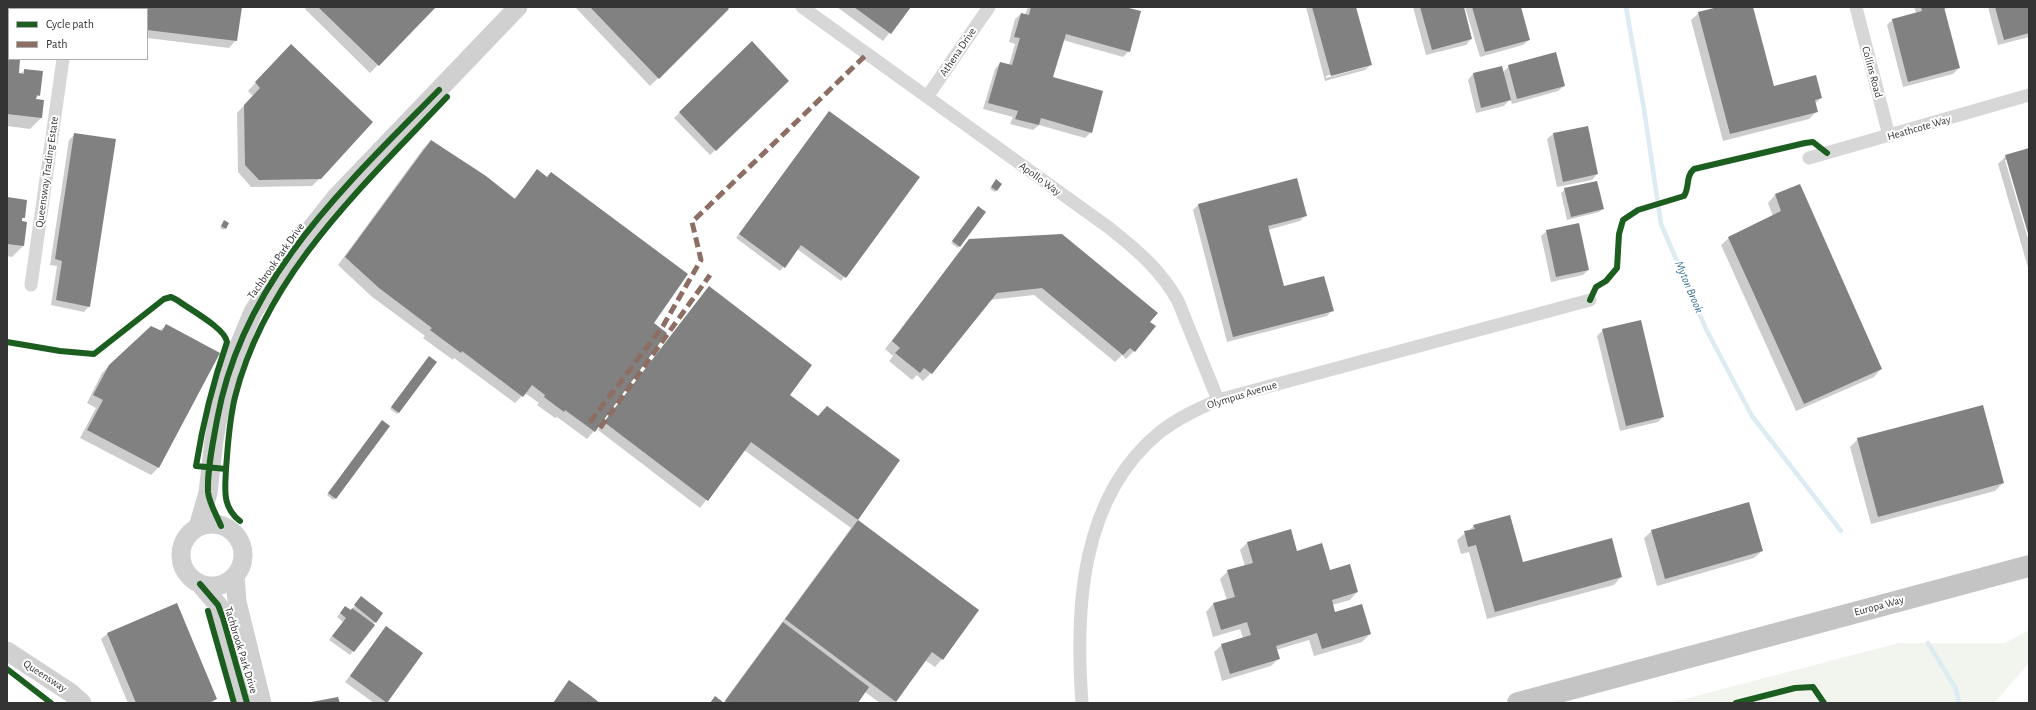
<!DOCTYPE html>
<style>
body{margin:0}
#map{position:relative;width:2036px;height:710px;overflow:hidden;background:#fff;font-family:"Alegreya Sans",sans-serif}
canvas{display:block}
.frame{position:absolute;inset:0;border:8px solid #333;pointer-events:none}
.legend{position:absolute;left:8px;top:8px;width:140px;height:52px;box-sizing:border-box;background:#fff;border:1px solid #adadad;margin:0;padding:5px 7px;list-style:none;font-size:12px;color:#333}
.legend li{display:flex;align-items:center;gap:8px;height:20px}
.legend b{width:20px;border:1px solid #adadad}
</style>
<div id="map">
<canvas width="2036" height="710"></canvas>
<div class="frame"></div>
<ul class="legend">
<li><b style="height:5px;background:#1b5e20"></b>Cycle path</li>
<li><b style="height:5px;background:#8d6e63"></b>Path</li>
</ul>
</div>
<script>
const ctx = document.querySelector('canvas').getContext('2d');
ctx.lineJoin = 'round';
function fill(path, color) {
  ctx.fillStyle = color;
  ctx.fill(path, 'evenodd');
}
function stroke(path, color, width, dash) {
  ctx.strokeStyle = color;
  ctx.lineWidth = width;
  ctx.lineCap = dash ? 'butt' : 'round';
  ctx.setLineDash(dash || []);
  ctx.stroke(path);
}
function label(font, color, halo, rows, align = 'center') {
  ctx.font = font + ' "Alegreya Sans",sans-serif';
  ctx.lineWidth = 4;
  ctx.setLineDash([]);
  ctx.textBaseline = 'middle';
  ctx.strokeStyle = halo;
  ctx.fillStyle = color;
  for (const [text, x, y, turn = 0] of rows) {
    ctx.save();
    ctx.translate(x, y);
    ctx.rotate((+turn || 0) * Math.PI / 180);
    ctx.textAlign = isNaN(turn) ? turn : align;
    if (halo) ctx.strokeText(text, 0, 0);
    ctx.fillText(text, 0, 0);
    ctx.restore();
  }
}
fill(new Path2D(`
 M2029 630V663L1994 703H1669L1899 643H2005Z`), '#f1f5ed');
fill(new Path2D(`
 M7 7H27V9H9V59H20L17 74H20L25 70 39 95 35 99 43 101 41 118 30 129 7 126Z
 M94 7H241L236 40 229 48 147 38V9H93Z
 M307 7H435L370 73 305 9Z
 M575 7H726L728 9 650 86Z
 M837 7H909L883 41Z
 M1028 7H1121L1129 51 1123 57 1063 40 1052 78 1091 132 1085 138 1039 125 1033 130 1010 124 1013 117 983 109 995 69 1000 63 1009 65 1015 44 1009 42 1015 19 1021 14 1025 15Z
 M1306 7H1355L1371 64 1365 70 1325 81ZM1366 65V67L1326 78V76Z
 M1413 7H1463L1471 39 1466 45 1426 55Z
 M1465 7H1520L1529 40 1523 45 1480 57Z
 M1722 7H1752L1773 87 1821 98 1815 104 1817 111 1809 119 1723 141 1691 20 1699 13Z
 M1914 7H1953L1944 9 1959 68 1953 74 1903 87 1887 25 1892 20 1916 13Z
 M1988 7H2029V37L1998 45Z
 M752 42 782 87 710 155 674 118Z
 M284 53 320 178 312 186 251 187 238 172 237 113 253 96 248 91Z
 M1509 66 1564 86 1558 91 1512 104 1510 99 1504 106 1476 113 1468 80 1473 74 1503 72Z
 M826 116 918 178 841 281 797 249 780 271 736 238Z
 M75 134 89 306 84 312 51 305 57 266 50 265 69 140Z
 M1553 134 1597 174 1592 180 1557 187 1547 139Z
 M431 141 514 199 538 171 652 323 594 431 587 439 557 417 555 418 537 405 539 403 525 393 515 403 454 358 453 360 423 338 425 336 371 296 338 265 423 149Z
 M2029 149V234L2007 160H2005L2029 242V271L1998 164 2006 156Z
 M995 182 1001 184 995 192 990 189Z
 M1799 185 1881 369 1874 377 1796 411 1721 245 1729 238 1773 216 1768 203 1775 195Z
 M1565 189 1603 209 1599 212 1567 220 1561 193Z
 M7 198 24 217 21 220 23 246 12 257 7 256Z
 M1198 205 1305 216 1300 221 1268 230 1283 288 1332 310 1327 316 1227 342 1193 210Z
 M977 209 959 246 958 248 951 243Z
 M223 223 225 228 224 230 220 228Z
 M1547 231 1588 270 1583 275 1551 282 1541 236Z
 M970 240 1149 322 1134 351 1126 359 1122 355 1115 362 1034 295 990 300 931 373 923 381 917 375 912 380 889 361 893 356 885 349Z
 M709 287 788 395 818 417 827 407 899 461 857 520 978 610 942 659 935 667 925 660 893 703H880L865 692 857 703H723L851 528 744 450 700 508 598 430Z
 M166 326 158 468 151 475 80 438 96 408 87 403 102 373 110 365Z
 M1603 330 1663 417 1658 422 1620 431 1597 336Z
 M428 358 399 412 397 414 390 409Z
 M381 423 335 498 333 500 327 495Z
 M1858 439 2003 483 1995 491 1871 524 1850 447Z
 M1474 526 1522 563 1621 577 1614 585 1487 619 1469 552 1461 554 1457 540Z
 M1652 531 1762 551 1754 558 1657 586 1644 538Z
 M1247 543 1296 552 1329 571 1357 592 1350 600 1332 605 1335 613 1370 634 1362 642 1314 656 1309 640 1276 650 1279 658 1271 666 1222 681 1214 652 1222 645 1243 638 1240 629 1213 637 1206 612 1213 604 1227 600 1220 579 1228 571 1245 566 1240 550Z
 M360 599 375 622 350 655 329 640 343 622 337 617 342 611H351Z
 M176 604 216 699 212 703H128L101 639 107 634Z
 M386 627 422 653 386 703H374L345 682Z`), '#0003');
stroke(new Path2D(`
 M1626 7 1644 109 1661 224 1706 329 1752 416 1841 531
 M1928 643 1956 689 1959 703`), '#ddebf3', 4.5);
fill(new Path2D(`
 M7 7H28V9H9V59H20L19 73 24 74V69L43 71 40 96 37 95 36 99 44 100 42 118 7 114Z
 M100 7H242L237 41 147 30V9H100Z
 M318 7H436L379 66Z
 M590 7H727L729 9 659 79Z
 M854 7H911L891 34Z
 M1031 7H1125L1141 11 1130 52 1066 34 1053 77 1103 91 1092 133 1041 118 1039 125 1015 119 1018 111 988 103 1000 62 1012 65 1020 38 1014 37 1021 13 1029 15Z
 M1312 7H1356L1372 65 1331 76Z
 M1420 7H1464L1472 39 1432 50Z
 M1472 7H1521L1530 40 1485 52Z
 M1718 7H1753L1774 86 1816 75 1822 98 1815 100 1818 112 1730 134 1698 12Z
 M1921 7H1944L1960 68 1908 82 1892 19 1922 11Z
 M1995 7H2029V33L2004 40Z
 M752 41 789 81 716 151 679 112Z
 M291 44 373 122 321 179 259 180 245 165 244 105 260 88 255 82Z
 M1556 52 1565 86 1517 99 1508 65Z
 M1502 66 1511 100 1481 108 1473 73Z
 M829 111 920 177 846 278 801 245 785 268 739 234Z
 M1588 126 1598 174 1563 182 1553 133Z
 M74 133 116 139 90 307 56 300 62 261 55 259Z
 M431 140 486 176 515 199 537 169 547 177 551 172 688 274 654 323 667 333 595 432 565 410 564 412 544 397 545 395 532 385 523 397 462 351 461 353 430 330 432 328 379 288 345 257Z
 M2029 148V237L2005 155Z
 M1297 178 1307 216 1268 226 1284 286 1324 276 1334 311 1233 337 1198 204Z
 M996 179 1002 184 997 191 991 187Z
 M1597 181 1604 209 1571 217 1564 188Z
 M1800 184 1882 369 1804 404 1728 237 1781 211 1775 194Z
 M7 197 27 200 25 218H22V221L27 222 24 246 7 244Z
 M978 206 986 212 960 247 952 241Z
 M224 220 229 223 226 229 221 226Z
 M1579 223 1589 270 1556 277 1546 230Z
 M1062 234 1158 313 1150 322 1156 326 1135 352 1130 348 1123 355 1042 288 997 293 932 374 924 368 920 373 895 353 900 348 892 341 969 239Z
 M709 286 812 365 790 395 818 416 827 406 900 460 858 520 751 442 708 501 604 422Z
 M1641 320 1664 417 1626 426 1602 329Z
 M166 324 220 353 159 468 87 430 103 400 93 395 109 365 151 326 162 331Z
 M429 356 437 362 399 413 391 407Z
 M1983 405 2004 483 1878 517 1857 438Z
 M382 420 390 426 336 499 328 493Z
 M1749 502 1763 551 1665 579 1651 530Z
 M1510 515 1523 562 1612 538 1622 577 1495 612 1476 545 1468 547 1464 531 1475 529 1473 525Z
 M858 520 979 610 943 660 932 652 896 702 785 619Z
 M1291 529 1297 551 1322 543 1330 570 1350 564 1358 592 1332 600 1335 612 1362 604 1371 634 1322 649 1317 633 1276 646 1280 659 1230 674 1221 644 1251 635 1247 622 1221 630 1213 603 1235 597 1227 570 1253 563 1247 542Z
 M361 596 383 613 376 623 354 605Z
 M177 603 217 699 208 703H136L107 633Z
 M345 606 351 610 352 608 375 625 354 652 332 636 346 618 340 613Z
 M783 622 869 687 858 703H728L725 701Z
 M386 626 423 653 387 703 350 676Z
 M569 680 591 696 600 703H553Z
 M715 696 724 703H710Z
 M338 697 340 703H311V702Z`), '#818181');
stroke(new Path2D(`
 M802 7 1108 227C1136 249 1161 270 1178 301L1218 400
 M1856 7 1889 136
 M70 9 71 7
 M927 97 989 7
 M1809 158 2029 95
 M31 285 63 59
 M1082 703C1075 609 1080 497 1160 432 1178 418 1198 409 1218 400L1590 300`), '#d7d7d7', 13);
stroke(new Path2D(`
 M181 555a31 31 0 1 1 62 0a31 31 0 1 1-62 0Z
 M198 527 208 493 214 440 220 406 233 360 253 312 287 259 337 196 518 7
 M235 576 237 602 262 703
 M200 584 218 605 223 618 247 703
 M7 651 71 693 82 703`), '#d0d0d0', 19);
stroke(new Path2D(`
 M1518 703 2029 566`), '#c4c4c4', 22);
stroke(new Path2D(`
 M590 422 663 326 701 260 692 222 867 54
 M600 428 710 275`), '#8d6e63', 5, [10, 5]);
stroke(new Path2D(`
 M1590 300 1596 287 1606 281 1617 268 1619 234 1623 220 1638 210 1684 196C1690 187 1685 177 1694 169L1805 143 1813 142 1827 153
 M7 342 60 351 94 354 164 299 171 297 177 300C189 309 225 328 227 342 212 385 203 422 196 466L226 469C228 445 229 421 235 397 266 274 363 186 447 97
 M226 469C225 490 222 507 240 521
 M221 526C217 516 209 503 208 492 207 469 213 443 217 420 242 280 344 187 439 90
 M200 584 218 605 223 618 247 703
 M208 611 234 703
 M7 669 51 703
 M1736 703 1795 688 1813 687 1824 703`), '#1b5e20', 6);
label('11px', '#333', '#fff', [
 ["Athena Drive",958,52,-56],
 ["Collins Road",1872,72,75],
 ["Heathcote Way",1919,128,-16],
 ["Queensway Trading Estate",47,172,-82],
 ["Apollo Way",1040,179,36],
 ["Tachbrook Park Drive",276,261,-55],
 ["Olympus Avenue",1242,395,-17],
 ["Europa Way",1879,606,-15],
 ["Tachbrook Park Drive",241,650,73],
 ["Queensway",45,676,33]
]);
label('italic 12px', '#3f7697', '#fff', [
 ["Myton Brook",1689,287,67]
]);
</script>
